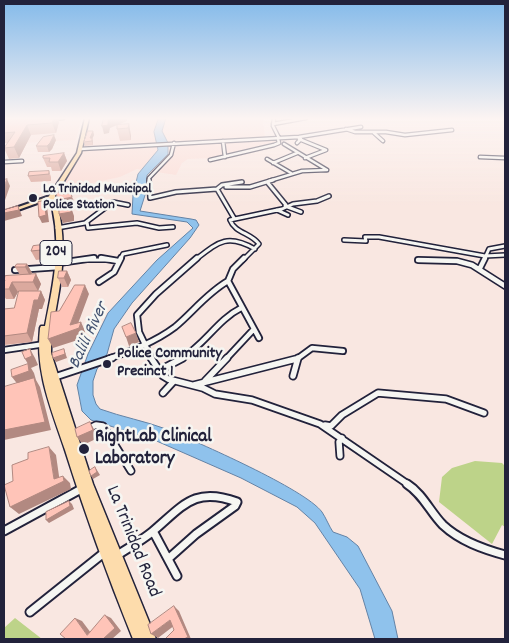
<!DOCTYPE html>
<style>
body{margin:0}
#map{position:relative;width:509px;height:643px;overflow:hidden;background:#f9e7e1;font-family:Dekko,sans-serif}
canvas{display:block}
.frame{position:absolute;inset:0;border:5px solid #22223b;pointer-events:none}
</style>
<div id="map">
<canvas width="509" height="643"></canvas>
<div class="frame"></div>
</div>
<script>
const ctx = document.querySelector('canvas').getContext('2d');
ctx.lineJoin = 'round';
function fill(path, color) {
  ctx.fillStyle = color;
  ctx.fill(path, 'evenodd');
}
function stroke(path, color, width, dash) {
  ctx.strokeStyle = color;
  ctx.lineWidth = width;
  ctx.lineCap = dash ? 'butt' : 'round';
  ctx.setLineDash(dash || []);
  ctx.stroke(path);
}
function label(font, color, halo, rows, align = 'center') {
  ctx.font = font + ' Dekko,sans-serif';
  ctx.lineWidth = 5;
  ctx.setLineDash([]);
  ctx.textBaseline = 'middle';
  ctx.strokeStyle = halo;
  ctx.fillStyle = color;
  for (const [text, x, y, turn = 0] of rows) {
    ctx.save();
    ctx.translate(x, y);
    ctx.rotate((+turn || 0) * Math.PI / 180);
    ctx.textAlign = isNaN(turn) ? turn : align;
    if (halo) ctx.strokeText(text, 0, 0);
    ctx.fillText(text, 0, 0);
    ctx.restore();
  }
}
fill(new Path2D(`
 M4 118H82L76 140 4 144Z
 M90 118H263L265 138H274L276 142 215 158 188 159 182 163 176 175 137 169 120 177 87 184H60L82 154Z`), '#fbdcd5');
fill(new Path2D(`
 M475 461 502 463 505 466V527L502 525 492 544 439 502 442 477 452 468Z
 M15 618 42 639H4V628Z`), '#bdd389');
const water = new Path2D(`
 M159 118H166L162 131 168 143V154L147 175 146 192 140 211 191 219 196 220 199 225 190 238 132 303 114 329 107 354 97 369 93 381V395L96 404 100 409C122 417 145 421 166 429 197 442 305 489 322 512 326 518 329 526 333 532L347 537 358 546 392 611 398 639H375L360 589 315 523 297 507 241 478 152 439 91 420 82 411 77 385 88 354 108 313 157 260 193 228 187 222 132 214 133 195 138 174 158 150 154 132Z`);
fill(water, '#8fc2ec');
stroke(water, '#6382a5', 1);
const minorFar4 = new Path2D(`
 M274 118 273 126 279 138
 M52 119 63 118
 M273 124 306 118
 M346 129 355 132H386L405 135 452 130
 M374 133 383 141
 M299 139 326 150 305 158
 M223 141 225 157
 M297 143 301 139
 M284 144 327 170
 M80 149 299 137 361 127
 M480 157 505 158
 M267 159 291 173
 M210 160 274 145 279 143 278 139
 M4 162 22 161
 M273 163 297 153
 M149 181V178L171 155 174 143
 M269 181 302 171 327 170`);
const minorFar3 = new Path2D(`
 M149 180 150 198 176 192 217 189 222 185 242 182
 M268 183 286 205
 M226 187H250L273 180
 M217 189 234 218
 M285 206 301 212
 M277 210 288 215
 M87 222 88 228 137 223 159 228 173 227
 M57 228 85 223 113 202 128 205
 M344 240 366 241 365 237H379L485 256 505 255
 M84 260H110
 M120 260 123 254 167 245
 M195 260C218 242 227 233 255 249
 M243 260 259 244C251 233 235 233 230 220L282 209 293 204 317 201 329 196
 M484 260 489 249 505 246`);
const minorFar2 = new Path2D(`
 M101 258 118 261
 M244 258 233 269 228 281 259 338
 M418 260 457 261 472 265 505 286
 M59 263 94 258
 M480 268 485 258
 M15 270 59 267
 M99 282 114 272 121 258
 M4 350 45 344
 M108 359C131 351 155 342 175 327 193 312 207 293 228 281
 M152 359 139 332 137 315 156 294 197 258
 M180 359C204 346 217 320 241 308
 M226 359 254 329
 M297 359 312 348 343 351`);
const minorFar1 = new Path2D(`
 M151 358 163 376 168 379 203 388 215 394 252 400 320 424 409 485
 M160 370 183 358
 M293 376 298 358
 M55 377 112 358
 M205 381 227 358
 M194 385 296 359
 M163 393 173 382
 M325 425 331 426 342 415 378 393 446 399 484 413
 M88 429 96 425 103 426 131 471
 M340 456 339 442 342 438`);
const minor = new Path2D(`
 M407 484C423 494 430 512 443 525 460 541 483 549 505 555
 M4 531 83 488
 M153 531 177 576
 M116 556C128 548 141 541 152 532 183 506 194 486 237 502L235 506 196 534 168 559
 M30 612 105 552`);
const primary = new Path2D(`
 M50 196 54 197 4 215V212Z`);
const trunk = new Path2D(`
 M85 118H89L81 153 55 196C66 232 64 267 57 303 54 320 51 336 51 353L93 484 156 639H133C108 577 85 514 65 450 51 408 35 372 40 328L41 326H45C54 281 63 241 49 196L77 153Z`);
stroke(minorFar4, '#22223b', 5);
stroke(minorFar3, '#22223b', 6);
stroke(minorFar2, '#22223b', 8);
stroke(minorFar1, '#22223b', 9);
stroke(minor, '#22223b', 11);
stroke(primary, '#22223b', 4);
stroke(trunk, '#22223b', 3);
stroke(minorFar4, '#f6f6f2', 2.5);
stroke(minorFar3, '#f6f6f2', 3);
stroke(minorFar2, '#f6f6f2', 4.5);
stroke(minorFar1, '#f6f6f2', 5.5);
stroke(minor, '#f6f6f2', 7);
fill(primary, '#fddcac');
fill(trunk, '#fddcac');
fill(new Path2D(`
 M11 118H58L59 122 56 133 31 135 19 158 9 159 4 148 8 143H4V123Z
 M129 124 131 136V140L120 141 117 129Z
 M93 131 94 135 92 139 93 142V145L85 146 84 142Z
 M56 140 52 149 49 152H38L36 146Z
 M64 153 67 161 61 171H52L51 167H47L43 158Z
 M49 171 51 177V181L31 182 28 176Z
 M42 245 47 254 45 259 36 260 31 251Z
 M27 264 32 273 31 275 36 274 41 284 38 291H41L45 300 42 309H39L32 342 4 345V309L14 308 19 292H18L14 299H6L4 296V277L20 275 15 267Z
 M67 271 71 280 68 287H62L58 278Z`), '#dba99e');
fill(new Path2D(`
 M54 118H58L59 122 56 133 52 123Z
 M113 118H127V121L110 128 109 133 104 134 102 126 108 120Z
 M129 124 131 136V140L128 128Z
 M27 125 31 135 19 158 14 147Z
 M93 131 94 135 92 139 93 142V145L92 141 90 138Z
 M54 135 56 140 52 149 49 152 47 146Z
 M64 153 67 161 61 171 58 162Z
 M7 179 10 186 4 203V187Z
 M72 197 74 201 60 204 58 200Z
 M44 201 47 207 49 222 42 223 39 217Z
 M18 206 22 216 4 221V213Z
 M71 207 74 216V221L63 223 59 214Z
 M42 245 47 254 45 259 41 250Z
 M27 264 32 273 30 276 25 267Z
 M67 271 71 280 68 287 64 278Z
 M36 274 41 284 38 291 33 282Z
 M12 282 18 292 14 299 9 289Z
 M85 285 89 294 76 329 81 322 85 331 84 338 53 348 48 339 70 325Z
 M41 291 45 300 42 309H39L32 342 27 333 34 300Z
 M136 333 139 342 129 346 126 337Z
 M30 349 35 358 38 365 31 368 34 373 36 380 40 387 51 430 4 440V430L19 386 12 377 28 364 25 359Z
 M64 349 67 358 56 362 53 358Z
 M90 422 95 431 98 438 83 445 77 437Z
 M49 447 56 455 60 483 63 476 70 483 71 489 19 514 10 507 54 479Z
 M95 467 100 475 93 479 91 476Z
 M69 501 72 504 74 509 49 523 46 520Z
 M174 606 179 611 191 639H184Z
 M105 615 111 618 121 631 112 639H103Z
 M75 618 82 621 94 637 87 635Z
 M170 620 175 625 158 638 151 634Z`), '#b28981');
const building = new Path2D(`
 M11 118H54L52 123 27 125 14 147 4 148 15 132 4 133V123L6 119Z
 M104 118H113L108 120V125L102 126Z
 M129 124 128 128 117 129V125Z
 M88 131H93L90 138H92V141L84 142Z
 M54 135 50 143 47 146H36L43 137Z
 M64 153 58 162H49L50 158H43V156Z
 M49 171V174L28 176 29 172Z
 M7 179 4 187V180Z
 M62 192 63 194 71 193 72 197 58 200 56 193Z
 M44 201 46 215 39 217 38 202Z
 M18 206 19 210 4 213V210Z
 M71 207V212L59 214V208Z
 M42 245 41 250 31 251 33 246Z
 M17 264H27L25 267H15Z
 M59 271H67L64 278H58Z
 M36 274 33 282H12L9 289H4V283L5 280H4L5 276Z
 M75 285H85L70 325 81 322 79 328 48 339 51 312 59 311Z
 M19 291H41L38 300H34L27 333 4 336V309L14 308Z
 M131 323 136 333 126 337 122 327Z
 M30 349 32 356 25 359 22 352Z
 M64 349 65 354 53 358 52 353Z
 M28 364 29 371 12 377 11 370Z
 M34 378 45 422 4 430V387Z
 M90 422 93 430 77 437 75 429Z
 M49 447 54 479 63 476 64 481 10 507 4 485 13 481 12 465 28 459V453Z
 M95 467 97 472 91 476 89 471Z
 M69 501 70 506 46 520V512Z
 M174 606 188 637 184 639H165L174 630 170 620 151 634 148 625Z
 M105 615 115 628 103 639H66L60 634 75 618 87 635Z`);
fill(building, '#ffc4b8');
stroke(building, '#b28981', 1);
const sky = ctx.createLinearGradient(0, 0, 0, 208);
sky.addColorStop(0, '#84baea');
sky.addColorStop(0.57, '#fcf4f2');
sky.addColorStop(1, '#fcf4f200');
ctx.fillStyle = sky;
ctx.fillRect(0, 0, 509, 208);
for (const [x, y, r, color] of [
 [33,198,5,"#22223b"],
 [107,364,5,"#22223b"],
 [84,449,6,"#22223b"]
]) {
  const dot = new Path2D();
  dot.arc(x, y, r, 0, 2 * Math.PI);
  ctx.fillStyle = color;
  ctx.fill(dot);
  stroke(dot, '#f6f6f2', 2);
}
label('bold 14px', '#22223b', '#f6f6f2', [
 ["La Trinidad Municipal",43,190],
 ["Police Station",43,206]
], 'left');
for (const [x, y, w] of [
 [56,253,32]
]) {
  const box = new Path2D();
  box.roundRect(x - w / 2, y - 12.5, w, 25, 4);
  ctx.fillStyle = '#f6f6f2';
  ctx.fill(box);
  stroke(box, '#22223b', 1);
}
label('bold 15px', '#22223b', null, [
 ["204",56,253]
]);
label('bold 16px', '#22223b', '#f6f6f2', [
 ["Police Community",117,355],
 ["Precinct 1",117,373]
], 'left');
label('italic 18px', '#435270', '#f6f6f2', [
 ["Balili River",90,336,-65]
]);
label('bold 19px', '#22223b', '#f6f6f2', [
 ["RightLab Clinical",95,438],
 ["Laboratory",95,460]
], 'left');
label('19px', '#22223b', '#f6f6f2', [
 ["La Trinidad Road",132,542,68]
]);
</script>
